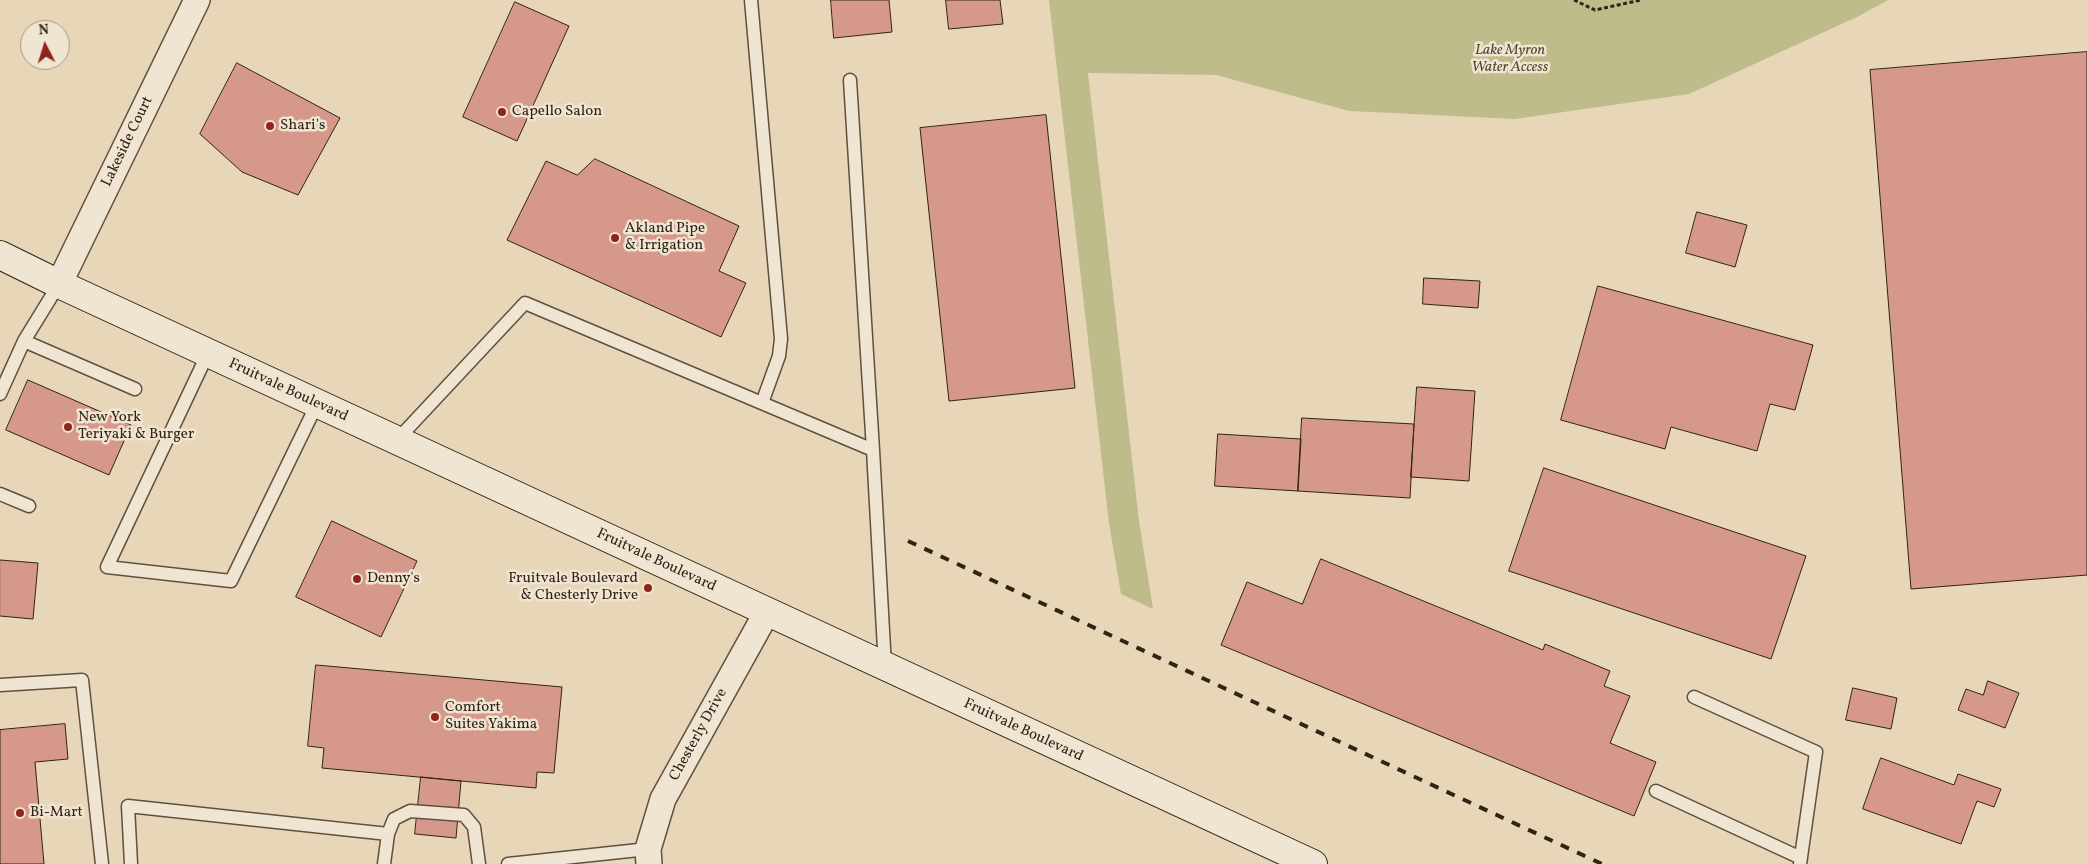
<!DOCTYPE html>
<style>
body{margin:0}
#map{position:relative;width:2087px;height:864px;overflow:hidden;background:#e8d6b9;font-family:Vollkorn,serif}
canvas{display:block}
.north{position:absolute;left:20px;top:20px;width:50px;height:50px;box-sizing:border-box;background:#f0e4d2;border:1px solid #a49787;border-radius:50%;rotate:355deg;font-size:14px;font-weight:700;line-height:20px;text-align:center;color:#312316}
.north::after{content:'';display:block;margin:auto;width:18px;height:22px;background:#8f2418;clip-path:polygon(50% 0,100% 100%,50% 72%,0 100%)}
</style>
<div id="map">
<canvas width="2087" height="864"></canvas>
<div class="north">N</div>
</div>
<script>
const ctx = document.querySelector('canvas').getContext('2d');
ctx.lineJoin = 'round';
function fill(path, color) {
  ctx.fillStyle = color;
  ctx.fill(path, 'evenodd');
}
function stroke(path, color, width, dash) {
  ctx.strokeStyle = color;
  ctx.lineWidth = width;
  ctx.lineCap = dash ? 'butt' : 'round';
  ctx.setLineDash(dash || []);
  ctx.stroke(path);
}
function label(font, color, halo, rows, align = 'center') {
  ctx.font = font + ' Vollkorn,serif';
  ctx.lineWidth = 5;
  ctx.setLineDash([]);
  ctx.textBaseline = 'middle';
  ctx.strokeStyle = halo;
  ctx.fillStyle = color;
  for (const [text, x, y, turn = 0] of rows) {
    ctx.save();
    ctx.translate(x, y);
    ctx.rotate((+turn || 0) * Math.PI / 180);
    ctx.textAlign = isNaN(turn) ? turn : align;
    if (halo) ctx.strokeText(text, 0, 0);
    ctx.fillText(text, 0, 0);
    ctx.restore();
  }
}
fill(new Path2D(`
 M1049 0H1888L1859 16 1689 94 1515 119 1349 111 1216 75 1088 73 1139 521 1153 609 1121 594 1109 523Z`), '#bebc8a');
const building = new Path2D(`
 M831 0H889L892 32 834 38Z
 M946 0H1000L1003 24 949 29Z
 M515 2 569 26 517 141 463 117Z
 M2087 52V575L1911 589 1870 70Z
 M237 63 340 118 298 195 242 172 200 134Z
 M1046 115 1075 388 949 401 920 128Z
 M595 159 739 226 719 271 746 283 721 337 507 240 546 161 577 175Z
 M1697 212 1747 225 1735 267 1686 253Z
 M1424 278 1480 281 1478 308 1423 304Z
 M1598 286 1813 345 1795 410 1770 404 1757 451 1671 427 1665 449 1561 420Z
 M28 380 131 425 109 475 6 430Z
 M1417 387 1475 391 1469 481 1411 477Z
 M1302 418 1414 424 1410 498 1298 491Z
 M1218 434 1301 439 1298 491 1215 486Z
 M1544 468 1806 556 1771 659 1509 571Z
 M332 521 417 561 381 637 296 597Z
 M1321 559 1543 650 1545 644 1610 671 1604 686 1630 696 1610 743 1656 762 1634 816 1221 645 1247 582 1302 604Z
 M0 560 38 563 33 619 0 616Z
 M316 665 562 687 554 773 537 772 536 788 322 768 324 748 308 746Z
 M1988 681 2019 693 2005 728 1958 710 1966 689 1983 695Z
 M1853 688 1897 698 1891 729 1846 720Z
 M65 724 68 759 35 762 44 864H0V730Z
 M1881 758 1954 785 1958 774 2001 789 1994 807 1977 801 1961 844 1863 809Z
 M421 777 461 781 456 838 415 834Z`);
fill(building, '#d7988c');
stroke(building, '#312316', 1);
const service = new Path2D(`
 M751 0 781 339 779 356 762 403
 M850 80 873 450
 M24 341 135 389
 M208 353 107 567 231 581 317 404
 M0 394 24 341 59 284
 M396 441 525 303 873 450 885 667
 M0 494 29 506
 M0 685 82 680 102 864
 M1694 697 1816 752 1800 864
 M1656 791 1801 858
 M388 834 394 819 410 811 464 815 474 827 479 864
 M131 864 128 806 388 834 384 864
 M508 864 648 849`);
const minor = new Path2D(`
 M59 284 197 0
 M649 864 648 849 663 799 767 612`);
const secondary = new Path2D(`
 M0 255 59 284 1313 864`);
stroke(service, '#5f503f', 15);
stroke(minor, '#5f503f', 28);
stroke(secondary, '#312316', 30);
stroke(new Path2D(`
 M1574 0 1595 10 1641 0`), '#312316', 3, [4, 2.5]);
stroke(service, '#f0e4d2', 12);
stroke(minor, '#f0e4d2', 25);
stroke(secondary, '#f0e4d2', 28);
stroke(new Path2D(`
 M908 541 1602 864`), '#312316', 4, [9, 9]);
for (const [x, y, r, color] of [
 [502,112,5,"#8f2418"],
 [270,126,5,"#8f2418"],
 [615,238,5,"#8f2418"],
 [68,427,5,"#8f2418"],
 [357,579,5,"#8f2418"],
 [648,588,5,"#8f2418"],
 [435,717,5,"#8f2418"],
 [20,813,5,"#8f2418"]
]) {
  const dot = new Path2D();
  dot.arc(x, y, r, 0, 2 * Math.PI);
  ctx.fillStyle = color;
  ctx.fill(dot);
  stroke(dot, '#f0e4d2', 2);
}
label('italic 15px', '#544933', '#f0e4d2', [
 ["Lake Myron",1510,51],
 ["Water Access",1510,68]
]);
label('15px', '#312316', '#f0e4d2', [
 ["Capello Salon",512,112],
 ["Shari's",280,126],
 ["Akland Pipe",625,229],
 ["& Irrigation",625,246],
 ["New York",78,418],
 ["Teriyaki & Burger",78,435],
 ["Denny's",367,579],
 ["Fruitvale Boulevard",638,579,"right"],
 ["& Chesterly Drive",638,596,"right"],
 ["Comfort",445,708],
 ["Suites Yakima",445,725],
 ["Bi-Mart",30,813]
], 'left');
label('15px', '#312316', '#f0e4d2', [
 ["Lakeside Court",128,142,-64],
 ["Fruitvale Boulevard",288,391,25],
 ["Fruitvale Boulevard",656,561,25],
 ["Fruitvale Boulevard",1023,731,25],
 ["Chesterly Drive",699,735,-61]
]);
</script>
